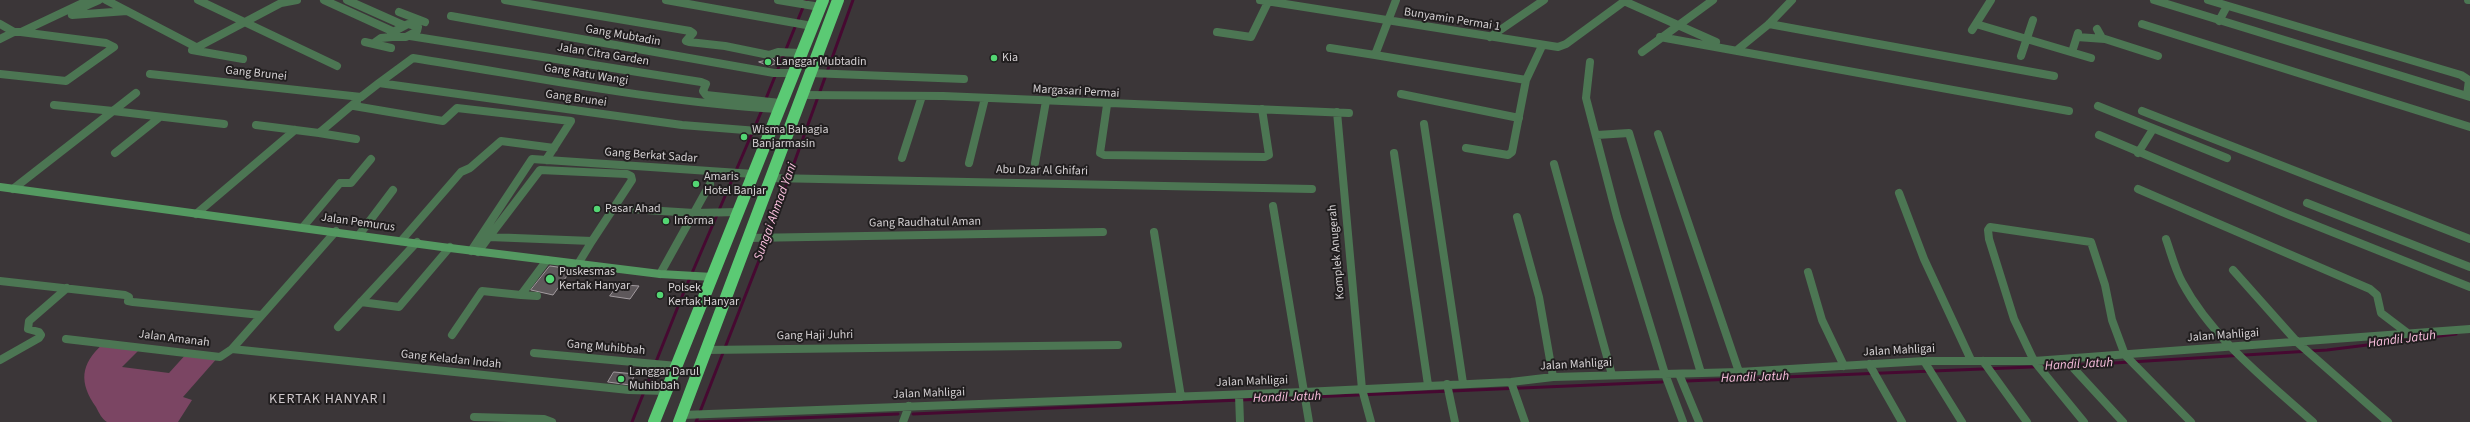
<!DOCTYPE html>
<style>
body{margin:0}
canvas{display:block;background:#3b3638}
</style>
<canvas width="2470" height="422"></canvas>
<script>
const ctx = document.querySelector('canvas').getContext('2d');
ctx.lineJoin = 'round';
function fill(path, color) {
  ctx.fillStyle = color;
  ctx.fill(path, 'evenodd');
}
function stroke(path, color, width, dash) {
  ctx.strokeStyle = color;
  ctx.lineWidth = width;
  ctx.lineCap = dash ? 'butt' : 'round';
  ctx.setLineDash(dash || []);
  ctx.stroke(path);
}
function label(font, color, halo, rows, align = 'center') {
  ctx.font = font + ' "Source Sans 3",sans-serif';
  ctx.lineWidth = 4;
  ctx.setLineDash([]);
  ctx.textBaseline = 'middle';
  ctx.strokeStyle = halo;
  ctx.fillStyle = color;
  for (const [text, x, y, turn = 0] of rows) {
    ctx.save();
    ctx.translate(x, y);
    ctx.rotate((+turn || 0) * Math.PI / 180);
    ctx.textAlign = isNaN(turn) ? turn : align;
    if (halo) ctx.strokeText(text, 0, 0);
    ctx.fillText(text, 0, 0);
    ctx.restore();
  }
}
fill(new Path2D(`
 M103 344 142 347 122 367 169 373 188 352 219 356 183 397 192 400 178 422H107C102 419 99 413 96 407 79 383 80 364 103 344Z`), '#7b4563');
stroke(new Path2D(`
 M765 101 806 0
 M1686 381 2081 365 2327 350 2456 334
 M913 414 1662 382
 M632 422 683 294 762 110
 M696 422 758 263 853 0
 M698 422 898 414`), '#460931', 3);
const building = new Path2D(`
 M773 59 777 63 769 66 759 62Z
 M550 266 572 269 553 295 531 290Z
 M619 284 625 285 639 286 630 299 610 296Z
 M614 372 635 374 630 385 608 382Z`);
fill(building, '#5e585b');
stroke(building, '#a29b9f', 1);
stroke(new Path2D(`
 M99 0 74 11 72 15 127 11
 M106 0 196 47
 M198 0 337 66
 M285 0 281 3 297 0
 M324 0 392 31
 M347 0 403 25
 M505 0 690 31 693 33 686 41 689 42 725 46 769 55 778 52 800 53
 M666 0 812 26
 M778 0 820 7
 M1260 0 1558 47 1566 44 1626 0
 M1396 0 1375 55 1526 80
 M2154 0 2470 97
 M2208 0 2461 75 2469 80 2467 96
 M2468 0H2470
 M1624 1 1716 42
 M399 12 425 22
 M451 16 774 73H792
 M2219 21 2227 6
 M0 24 14 32
 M408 24 418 27 417 31 406 37H392L391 33Z
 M1769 24 2054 76
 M1976 24 2091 58
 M2142 24 2470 127
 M2097 29 2102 38
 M1972 30 1991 0
 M1217 32 1251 37 1269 0
 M410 36 701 82 706 84 703 91 706 95 780 103
 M1490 37 1544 0
 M1660 37 2069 111
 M2077 37 2105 39 2158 56
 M0 39 14 32H21L89 0
 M365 42 391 48
 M374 43 381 38 392 37
 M1330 48 1375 55
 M1737 50 1769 24 1792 0
 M1642 52 1713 0
 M2072 52 2078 33
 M2021 56 2033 20
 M243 59 192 50 281 3
 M1590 62 1586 98 1617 217 1665 374 1683 422
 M810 73 964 79
 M0 74 66 81 114 47 106 43 21 32
 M150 74 361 97 379 83 682 125 770 132
 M379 83 413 58C534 77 656 102 778 109
 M1401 94 1519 118
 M802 95 943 96 1349 113
 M1107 105 1100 153 1104 155 1265 157 1269 155 1262 109
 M354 106 443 121 457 108 571 121 546 160
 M2098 106 2227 158
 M113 111 224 124
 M113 111 136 93
 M2142 111 2470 239
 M1337 112 1362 389 1371 422
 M1424 124 1463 383
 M256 125 319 133 357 101
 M319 133 356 139
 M1658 134 1739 372
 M1597 135 1629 133 1701 373
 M2099 135 2287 214 2470 287
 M1466 148 1508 155 1512 152 1526 80 1542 46
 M115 153 160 117
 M1394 153 1428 385
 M2138 153 2153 129
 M902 158 922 96
 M969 163 985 98
 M1035 163 1046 101
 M1554 164 1612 375
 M540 170 627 174 631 176 632 180 592 241 489 237Z
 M771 178 1312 189
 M13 189 113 111 54 105
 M2138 189 2370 289 2377 295 2381 313 2410 335
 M1899 193 1924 259 1971 360
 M2307 203 2470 267
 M1273 206 1309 422
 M614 208 694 213 738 212
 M196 214 295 130
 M1517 217 1539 297 1553 377
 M303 227 340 183H351L371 159
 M1154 232 1181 397
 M359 235 393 190
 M748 238 1103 232
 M2166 239C2171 253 2175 269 2182 282 2212 338 2266 380 2313 422
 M401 241 461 172 470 168 501 141 554 148
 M471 251 532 159 754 174
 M478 252 489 237
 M578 264 592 241
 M2233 270 2298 343 2388 422
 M1808 272 1822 320 1844 366
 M660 274 710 184
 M0 281 125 295 129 297 128 301 133 302 261 315
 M521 295 537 296
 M361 302 399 307 450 247
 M338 327 417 242
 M452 335 482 291 521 295 547 260
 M66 339 220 357 232 349 336 231
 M232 349 629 390 667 391
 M706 350 1118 345
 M534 353 677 366
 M2065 359 2123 422
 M0 360 39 338 41 335 39 332 28 329 29 321 67 288
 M1924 361 1962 422
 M1983 361 2027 422
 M1869 364 1902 422
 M1679 374 1699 422
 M1511 382 1525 422
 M1447 384 1455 422
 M1239 395 1240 422
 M682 415 1304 392 1511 382 1553 377 1739 372 1924 361H2034L2470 329
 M474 417 544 419 552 422
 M903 422 909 406
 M2084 422 2034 361 2014 319 1989 239 1988 230 1990 227 2091 242 2105 285 2112 320 2125 355 2191 422`), '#4c7653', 8);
stroke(new Path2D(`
 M0 187 442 247 660 274 713 277`), '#549961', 8);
stroke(new Path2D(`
 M654 422 823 0
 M679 422 838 0`), '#5bca74', 12);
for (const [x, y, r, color] of [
 [994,58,4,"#53d673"],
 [768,62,4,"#53d673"],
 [744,137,4,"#53d673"],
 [696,184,4,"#53d673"],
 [597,209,4,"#53d673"],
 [666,221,4,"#53d673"],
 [550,279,5,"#53d673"],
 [660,295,4,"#53d673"],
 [621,379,4,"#53d673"]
]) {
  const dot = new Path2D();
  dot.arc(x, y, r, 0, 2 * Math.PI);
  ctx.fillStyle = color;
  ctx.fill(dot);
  stroke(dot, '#211e1f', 1.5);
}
label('12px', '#d5d1d3', '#211e1f', [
 ["Bunyamin Permai 1",1452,20,9],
 ["Gang Mubtadin",623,36,10],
 ["Jalan Citra Garden",603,55,9],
 ["Gang Brunei",256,74,6],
 ["Gang Ratu Wangi",586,75,9],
 ["Margasari Permai",1076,92,3],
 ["Gang Brunei",576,99,8],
 ["Gang Berkat Sadar",651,156,4],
 ["Abu Dzar Al Ghifari",1042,171,1],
 ["Jalan Pemurus",358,223,8],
 ["Gang Raudhatul Aman",925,223,-1],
 ["Komplek Anugerah",1337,252,-95],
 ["Gang Haji Juhri",815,336,-1],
 ["Jalan Mahligai",2223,336,-4],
 ["Jalan Amanah",174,339,7],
 ["Gang Muhibbah",606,348,5],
 ["Jalan Mahligai",1899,351,-3],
 ["Gang Keladan Indah",451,360,6],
 ["Jalan Mahligai",1576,365,-3],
 ["Jalan Mahligai",1252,382,-2],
 ["Jalan Mahligai",929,394,-2]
]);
label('12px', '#d5d1d3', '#211e1f', [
 ["Kia",1002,58],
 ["Langgar Mubtadin",776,62],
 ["Wisma Bahagia",752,130],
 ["Banjarmasin",752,144],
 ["Amaris",704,177],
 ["Hotel Banjar",704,191],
 ["Pasar Ahad",605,209],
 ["Informa",674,221],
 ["Puskesmas",559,272],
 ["Kertak Hanyar",559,286],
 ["Polsek",668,288],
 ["Kertak Hanyar",668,302],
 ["Langgar Darul",629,372],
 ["Muhibbah",629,386]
], 'left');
label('italic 13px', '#fabfde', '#211e1f', [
 ["Sungai Ahmad Yani",776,212,-70],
 ["Handil Jatuh",2402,340,-7],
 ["Handil Jatuh",2079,365,-3],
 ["Handil Jatuh",1755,378,-2],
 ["Handil Jatuh",1287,398,-2]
]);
ctx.letterSpacing = '1px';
label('14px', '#cfc8cb', '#211e1f', [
 ["KERTAK HANYAR I",328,400]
]);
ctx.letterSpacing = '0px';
</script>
